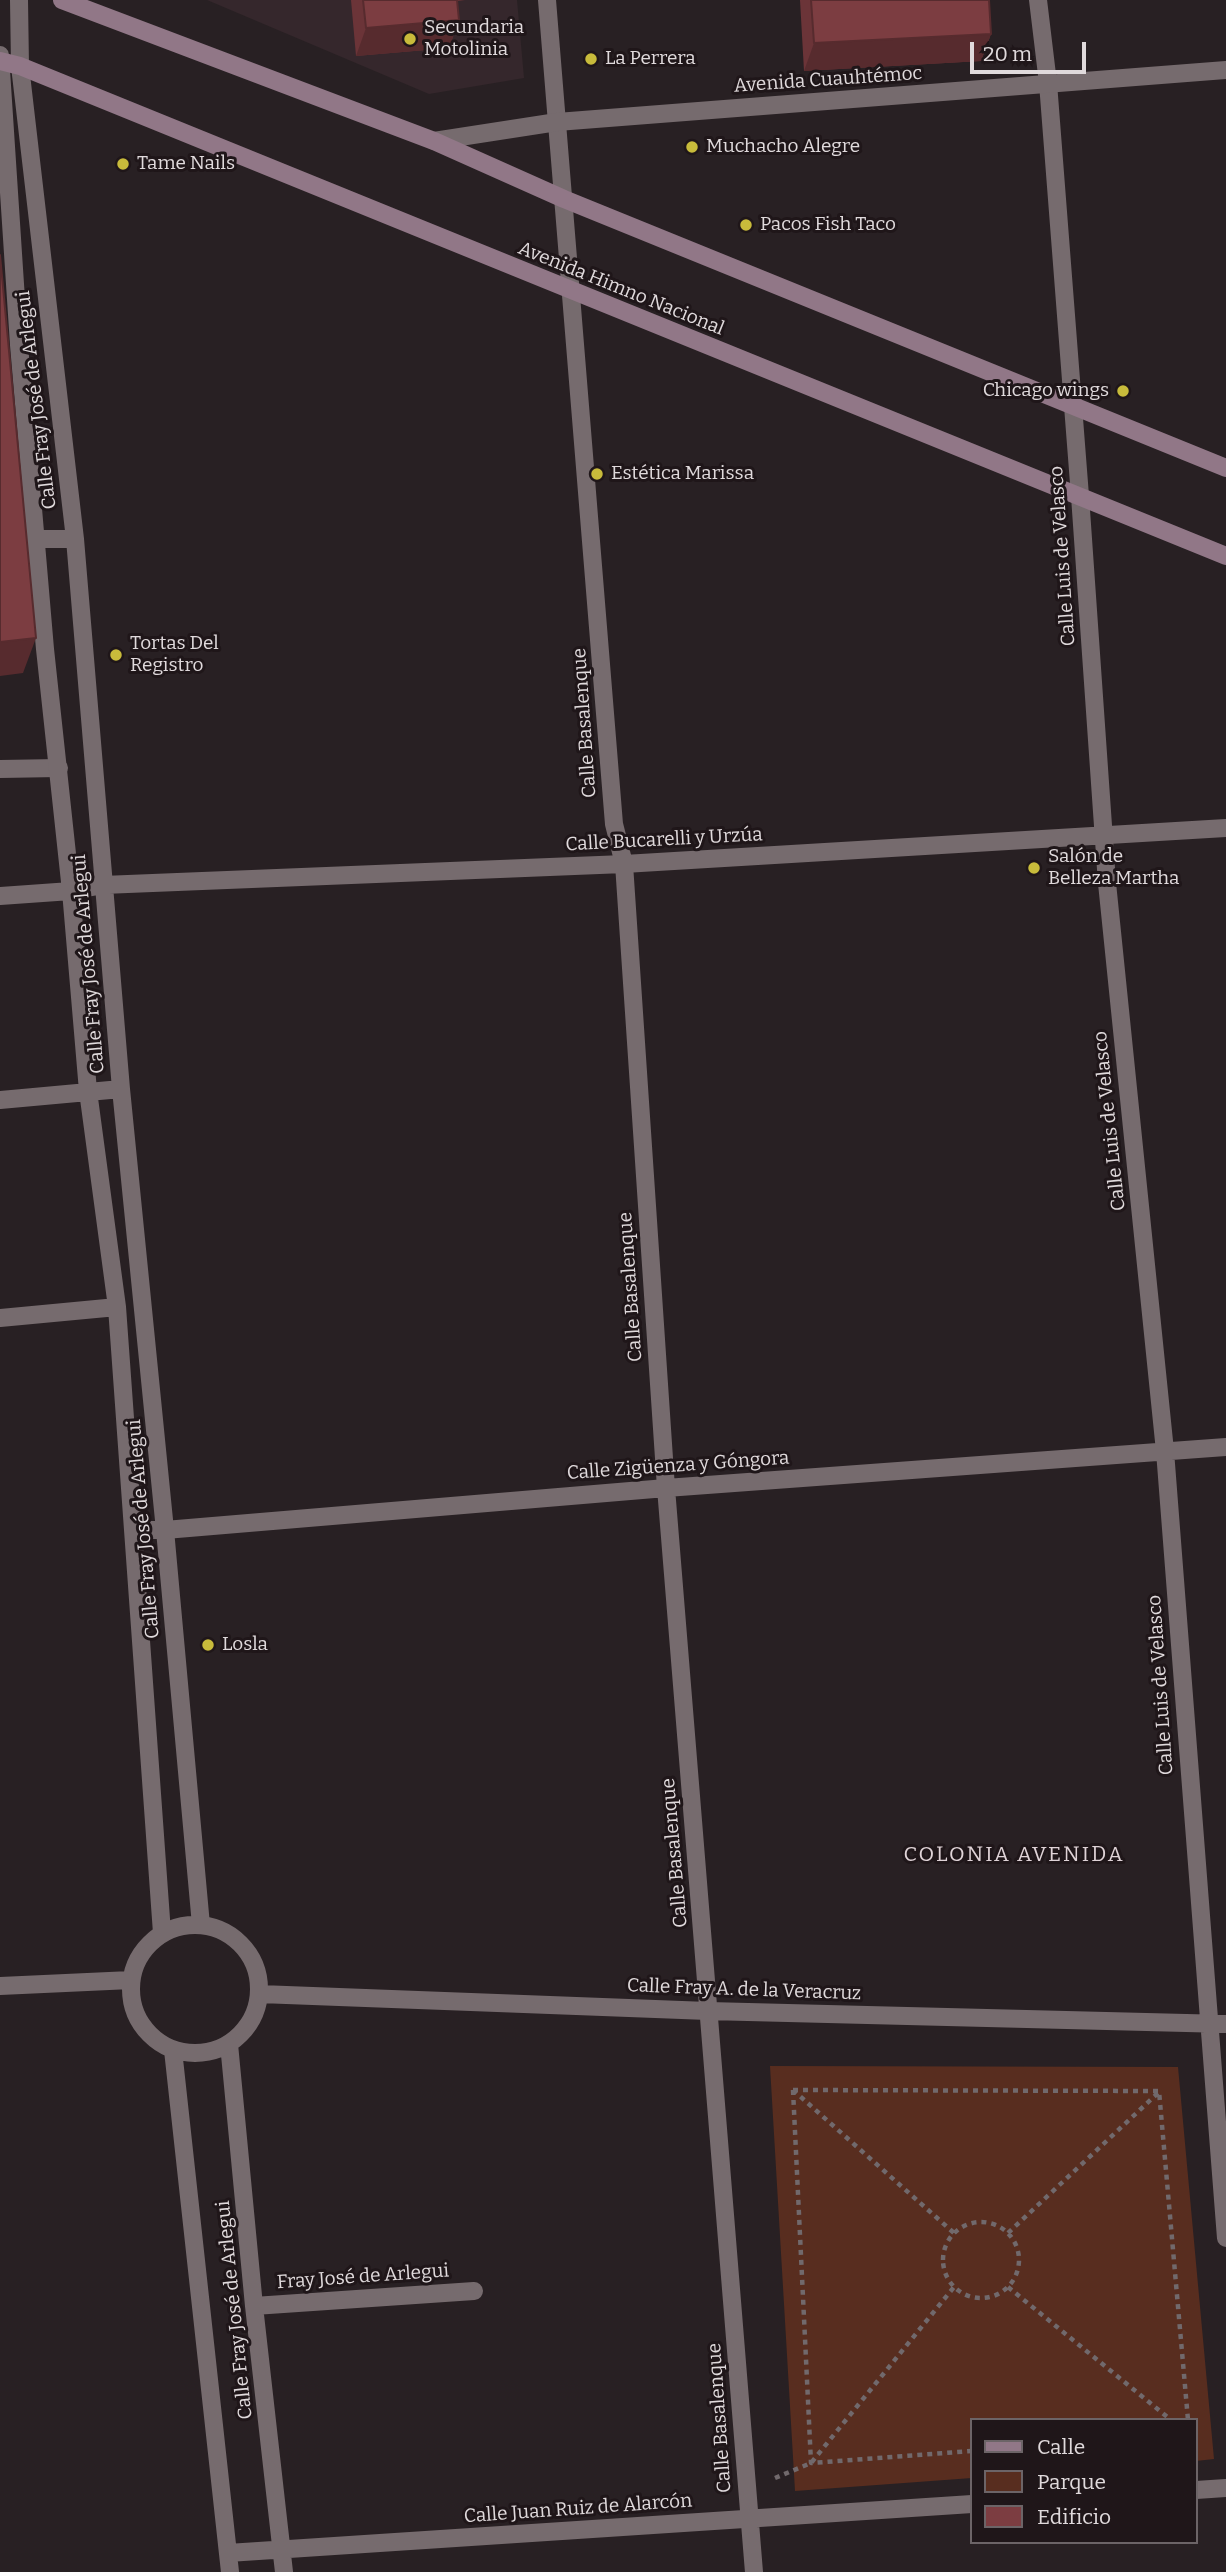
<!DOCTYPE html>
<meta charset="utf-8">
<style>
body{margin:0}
#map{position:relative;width:1226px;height:2572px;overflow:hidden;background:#282023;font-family:Bitter,serif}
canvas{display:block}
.legend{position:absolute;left:970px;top:2418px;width:228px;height:126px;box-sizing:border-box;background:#1f1619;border:2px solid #6c6467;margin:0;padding:9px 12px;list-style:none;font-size:21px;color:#e0dadc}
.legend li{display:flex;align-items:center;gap:14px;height:35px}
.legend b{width:35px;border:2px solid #6c6467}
.scale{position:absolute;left:970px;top:42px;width:116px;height:32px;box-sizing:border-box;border:4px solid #e0dadc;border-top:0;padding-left:9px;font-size:21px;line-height:24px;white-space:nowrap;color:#e0dadc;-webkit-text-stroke:5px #1f1619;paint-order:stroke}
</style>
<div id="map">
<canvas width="1226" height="2572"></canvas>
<ul class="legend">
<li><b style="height:9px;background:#917787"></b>Calle</li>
<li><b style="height:19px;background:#582d1f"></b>Parque</li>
<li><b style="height:19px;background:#7c3d41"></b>Edificio</li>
</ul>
<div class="scale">20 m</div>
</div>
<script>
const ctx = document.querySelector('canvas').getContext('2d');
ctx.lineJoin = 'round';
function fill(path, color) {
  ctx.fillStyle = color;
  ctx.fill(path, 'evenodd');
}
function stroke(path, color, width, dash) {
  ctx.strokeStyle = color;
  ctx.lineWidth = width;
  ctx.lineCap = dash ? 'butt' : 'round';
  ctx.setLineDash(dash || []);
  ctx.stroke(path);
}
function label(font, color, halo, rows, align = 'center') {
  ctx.font = font + ' Bitter,serif';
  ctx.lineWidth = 6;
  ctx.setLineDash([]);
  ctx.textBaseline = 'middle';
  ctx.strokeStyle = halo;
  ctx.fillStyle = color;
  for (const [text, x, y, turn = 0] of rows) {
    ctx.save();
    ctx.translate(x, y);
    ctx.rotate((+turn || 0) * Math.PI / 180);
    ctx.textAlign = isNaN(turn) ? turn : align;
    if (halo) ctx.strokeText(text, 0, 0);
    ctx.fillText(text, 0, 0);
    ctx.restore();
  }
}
fill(new Path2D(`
 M207 0H517L524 78 429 94Z`), '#35272c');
fill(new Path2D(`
 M770 2066 1178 2067 1214 2459 1196 2461V2420H972V2478L795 2491Z`), '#582d1f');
stroke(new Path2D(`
 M793 2090 1159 2091 1188 2420
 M793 2090 811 2463 972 2451
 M793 2090 954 2233
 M943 2260a38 38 0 1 1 76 0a38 38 0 1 1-76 0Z
 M1008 2233 1159 2092
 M1008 2287 1171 2420
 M775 2478 811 2463 954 2287`), '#71696c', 4.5, [5, 5]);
stroke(new Path2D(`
 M0 769 59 768`), '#766b6e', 18);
stroke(new Path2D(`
 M19 0 20 66 75 539 121 1089 165 1530 201 1925
 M547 0 614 824 624 864 666 1488 754 2572
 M1038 0 1048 83 1080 496 1107 883 1165 1451 1226 2238
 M0 55 19 345 45 649 71 891 88 1091 117 1307 162 1933
 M37 539H75
 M0 896 71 891 103 885 624 864 1226 828
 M0 1100 121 1089
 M0 1318 117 1307
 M133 1530H165L666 1488 1226 1447
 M131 1989a64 64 0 1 1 128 0a64 64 0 1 1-128 0Z
 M0 1986 131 1980
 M260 1994 708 2011 1226 2024
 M229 2044 254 2306 284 2572
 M173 2050 230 2572
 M254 2306 474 2291
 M1196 2490 1226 2488
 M228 2553 972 2504`), '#766b6e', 18);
stroke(new Path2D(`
 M434 141 557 122 1226 70`), '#766b6e', 18);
stroke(new Path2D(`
 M62 0 434 141 564 199 1226 468
 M0 61 20 66 1226 556`), '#917787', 18);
fill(new Path2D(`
 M351 0H465L457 1 459 20 449 48 356 56Z
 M800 0H989L991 34 981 61 804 71Z`), '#6b3438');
fill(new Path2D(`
 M459 20 449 48 356 56 366 28Z
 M991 34 981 61 804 71 814 43Z
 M36 638 23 673 0 676V642Z`), '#572b2e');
const building = new Path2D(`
 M363 0H457L459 20 366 28Z
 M811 0H989L991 34 814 43Z
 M0 255 36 638 0 642Z`);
fill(building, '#7c3d41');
stroke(building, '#572b2e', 2);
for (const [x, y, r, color] of [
 [410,39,7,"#c8bb3b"],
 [591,59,7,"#c8bb3b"],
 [692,147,7,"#c8bb3b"],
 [123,164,7,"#c8bb3b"],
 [746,225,7,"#c8bb3b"],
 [1123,391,7,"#c8bb3b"],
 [597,474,7,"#c8bb3b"],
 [116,655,7,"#c8bb3b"],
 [1034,868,7,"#c8bb3b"],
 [208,1645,7,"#c8bb3b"]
]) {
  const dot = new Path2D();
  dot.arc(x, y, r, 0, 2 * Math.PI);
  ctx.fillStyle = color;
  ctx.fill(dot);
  stroke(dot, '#1f1619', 2.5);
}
label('19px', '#e0dadc', '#1f1619', [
 ["Secundaria",424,28],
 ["Motolinia",424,50],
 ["La Perrera",605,59],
 ["Muchacho Alegre",706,147],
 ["Tame Nails",137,164],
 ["Pacos Fish Taco",760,225],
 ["Chicago wings",1109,391,"right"],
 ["Estética Marissa",611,474],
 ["Tortas Del",130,644],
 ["Registro",130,666],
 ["Salón de",1048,857],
 ["Belleza Martha",1048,879],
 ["Losla",222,1645]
], 'left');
label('19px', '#e0dadc', '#1f1619', [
 ["Avenida Cuauhtémoc",828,80,-4],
 ["Avenida Himno Nacional",621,289,22],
 ["Calle Fray José de Arlegui",37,400,-97],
 ["Calle Luis de Velasco",1063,556,-94],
 ["Calle Basalenque",585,723,-94],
 ["Calle Bucarelli y Urzúa",664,840,-3],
 ["Calle Fray José de Arlegui",89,964,-95],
 ["Calle Luis de Velasco",1110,1121,-96],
 ["Calle Basalenque",631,1287,-94],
 ["Calle Zigüenza y Góngora",678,1466,-4],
 ["Calle Fray José de Arlegui",144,1529,-95],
 ["Calle Luis de Velasco",1161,1685,-94],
 ["Calle Basalenque",675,1853,-95],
 ["Calle Fray A. de la Veracruz",744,1990,2],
 ["Fray José de Arlegui",363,2277,-4],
 ["Calle Fray José de Arlegui",235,2310,-96],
 ["Calle Basalenque",720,2418,-94],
 ["Calle Juan Ruiz de Alarcón",578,2509,-4]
]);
ctx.letterSpacing = '2px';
label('21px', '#dfd3d7', '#1f1619', [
 ["COLONIA AVENIDA",1014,1855]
]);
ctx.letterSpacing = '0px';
</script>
